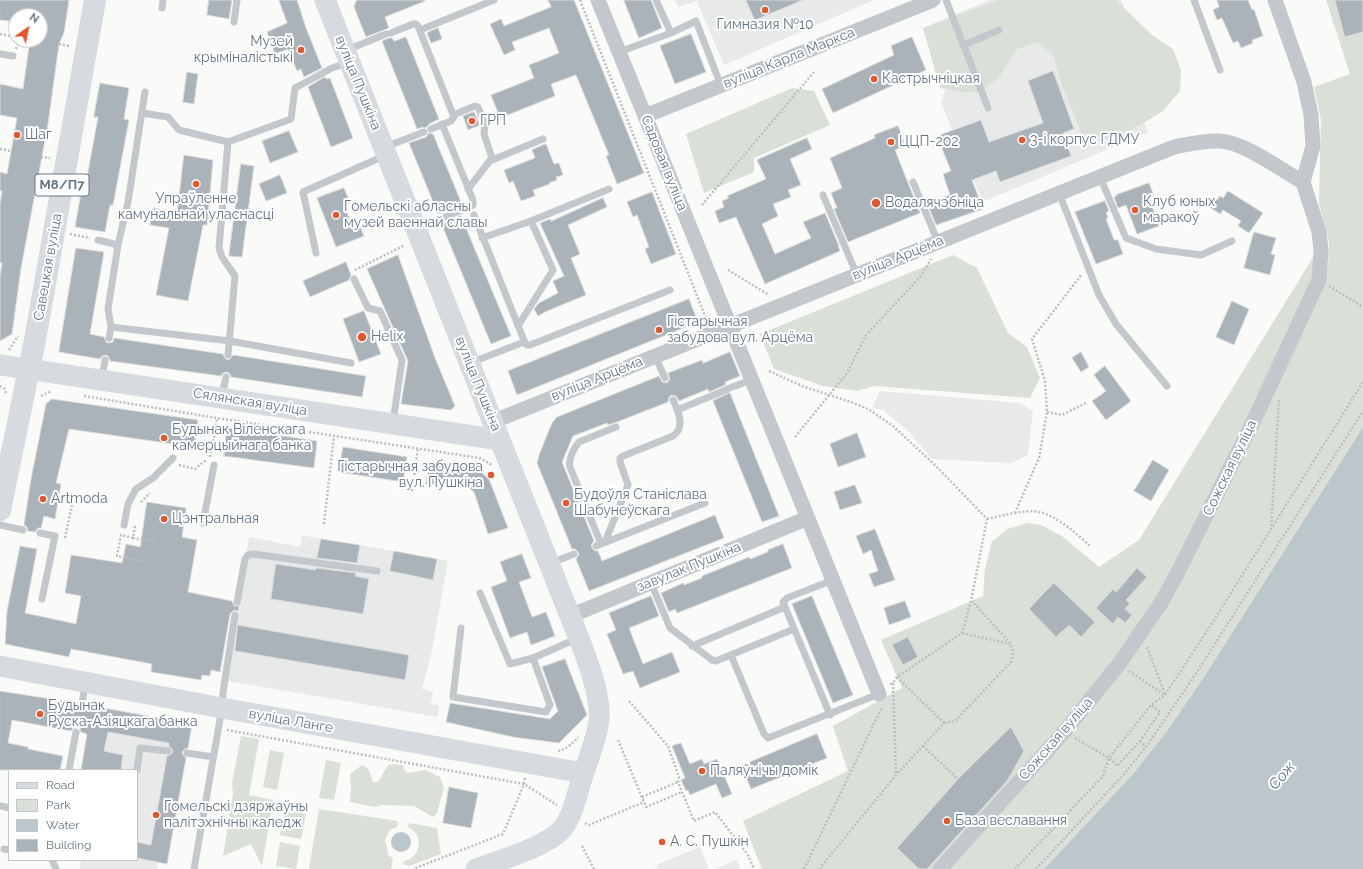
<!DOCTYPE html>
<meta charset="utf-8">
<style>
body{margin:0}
#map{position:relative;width:1363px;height:869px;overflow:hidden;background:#fafaf8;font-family:Raleway,sans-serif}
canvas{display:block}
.legend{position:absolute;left:8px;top:769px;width:130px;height:92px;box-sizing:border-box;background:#fff;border:1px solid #c1c8cd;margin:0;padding:5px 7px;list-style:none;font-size:12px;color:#657683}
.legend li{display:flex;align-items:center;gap:8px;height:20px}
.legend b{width:20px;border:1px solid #c1c8cd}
.north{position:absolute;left:8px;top:8px;width:40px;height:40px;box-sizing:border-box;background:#fff;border:1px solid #c1c8cd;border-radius:50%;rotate:33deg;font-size:11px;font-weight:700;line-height:16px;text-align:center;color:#657683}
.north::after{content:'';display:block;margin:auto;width:14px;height:18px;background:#e4572e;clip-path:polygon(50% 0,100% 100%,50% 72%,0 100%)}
</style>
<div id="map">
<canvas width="1363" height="869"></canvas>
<ul class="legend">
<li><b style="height:5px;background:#d6dbdf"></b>Road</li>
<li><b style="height:11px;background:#dadfd7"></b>Park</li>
<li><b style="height:11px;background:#bbc7cb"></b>Water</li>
<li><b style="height:11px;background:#aab3b9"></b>Building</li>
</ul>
<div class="north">N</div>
</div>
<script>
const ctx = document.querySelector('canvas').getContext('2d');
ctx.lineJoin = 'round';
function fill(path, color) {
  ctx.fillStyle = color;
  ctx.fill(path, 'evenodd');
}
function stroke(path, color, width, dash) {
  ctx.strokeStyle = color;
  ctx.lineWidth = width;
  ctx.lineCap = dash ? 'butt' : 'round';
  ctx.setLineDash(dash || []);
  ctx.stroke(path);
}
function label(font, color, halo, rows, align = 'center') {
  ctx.font = font + ' Raleway,sans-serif';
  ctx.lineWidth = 4;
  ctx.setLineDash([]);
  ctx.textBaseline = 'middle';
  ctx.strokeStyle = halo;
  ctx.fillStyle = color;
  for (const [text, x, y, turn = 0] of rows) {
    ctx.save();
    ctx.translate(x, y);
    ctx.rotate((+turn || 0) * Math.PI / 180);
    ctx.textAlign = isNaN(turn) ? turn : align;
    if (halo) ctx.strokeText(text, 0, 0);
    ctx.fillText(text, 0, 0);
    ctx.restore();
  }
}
fill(new Path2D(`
 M675 0H874L724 65 697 1 678 7Z
 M989 0H1121L1135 36 1114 47 1148 132 983 202 941 103 945 91 923 28Z
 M880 391 1020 403 1033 411 1028 455 1011 463 932 459 906 429 883 410 872 408Z
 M302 535 321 539 319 552 358 558 360 545 448 561 431 655 422 689 433 692 431 704 439 705 438 717 228 681 249 537 300 547Z
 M92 706 192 724 167 864 158 862 157 869H80L81 860H137V770H81Z
 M700 847 709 869H655L658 864Z
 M737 860 741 869H714Z`), '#e8e9e9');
fill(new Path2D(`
 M998 0H1116L1152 35 1173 49 1181 70 1180 91 1163 111 1142 124 1118 135 1093 143 1083 137 1059 77 1054 56 1038 42 1017 49 999 77 982 91 966 93 940 88 923 28Z
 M1326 0H1363V427L1204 677 1167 731 1132 775 1044 869H762L743 821 848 771 833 726 902 688 881 640 983 596 985 569 992 542 1007 529 1027 523 1041 525 1062 536 1099 567 1139 540 1312 259 1328 268 1329 242 1319 204 1321 120 1314 87 1350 74Z
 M792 88 814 91 830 125 754 158V172L704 193 686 134Z
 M953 255 977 268 1008 333 1027 347 1040 378 1030 398 874 386 857 391 823 386 774 369 760 334Z
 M241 736 259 739 249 795 273 800 262 866 251 844 223 856 233 794 232 783Z
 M270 750 284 753 277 790 263 787Z
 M326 760 341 763 334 800 319 798Z
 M392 764 403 765 405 771 408 773 425 770 440 777 444 788 437 813 433 817 414 806 382 805 375 807 350 802 351 789 350 774 362 765C371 768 370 775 373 782H378L388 765Z
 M319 809 398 821 397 827 390 830 385 839 388 855 393 858 391 869H309Z
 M285 810 306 814 301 839 280 835Z
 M409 823 437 828 441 854 409 866 403 864 404 861C421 858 425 835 408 827Z
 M280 842 300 846 296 869 276 866Z`), '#dadfd7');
fill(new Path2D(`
 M1363 427V869H1044L1132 775 1167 731 1204 677Z
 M391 842a10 10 0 1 1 20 0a10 10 0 1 1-20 0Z`), '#bbc7cb');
const building = new Path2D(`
 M0 0H69L64 33 59 44 48 124 21 268 12 334 0 341V277L2 263H0V204L2 191H0V172L7 174 17 118 0 115V84L23 89 30 40H40V16H16V22L0 20Z
 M209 0H232L229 19 207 15Z
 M279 0H297L306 28 322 68 304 77 301 69 297 71 288 49 275 54 267 32 287 23Z
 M357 0H425V1L385 17 389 28 366 37 354 7Z
 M548 0H574L644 173 617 184 606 156 609 155 576 75 551 84 555 96 500 118 491 95 534 78 529 65 559 53 549 28 512 42 515 50 504 55 490 24 501 19 504 26 551 7Z
 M624 0H651L662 28 639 38Z
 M746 0H803L755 20Z
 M1217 0H1248L1252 10 1254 9 1263 36 1252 40 1253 43 1241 48 1238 41 1233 43 1222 18 1217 20 1213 10 1219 7Z
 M1335 0H1363V32L1345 37Z
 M438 28 442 39 431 43 427 33Z
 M691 34 706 72 675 84 660 46Z
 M406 37 439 119 429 124 426 128 423 127 417 129 382 41 389 38H392L394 41Z
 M912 37 926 70 833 113 822 89 894 55 891 46Z
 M1053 71 1074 129 1063 133 1071 156 1000 182 996 171 972 180 983 209 936 225 927 203 950 195 943 174 951 171 937 136 981 120 989 142 1043 123 1028 81Z
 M187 72 198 74 194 104 183 102Z
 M325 77 326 79 330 78 353 138 331 147 308 87Z
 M100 83 129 88 124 119 129 120 113 205H110L105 232 75 227 81 193 84 194 98 117H94Z
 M474 112 480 125 468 130 463 116Z
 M898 126 906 145 895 150 920 213 848 242 834 209 837 208 831 193 842 188 830 158 875 138 874 135Z
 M289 131 298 152 270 163 262 141Z
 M429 133 433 134 461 202 457 204 458 206 438 214 409 143 426 137Z
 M807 138 812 149 790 159 801 185 788 190 791 197 773 204 778 216 762 224 775 254 811 238 803 222 825 213 839 246H838L840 251 765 284 736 217 719 223 715 211 724 207 722 201 729 198 727 196 766 179 757 160Z
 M546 144 554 164 559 163 563 175 556 177 557 180 549 183 550 184 533 190 535 196 521 201 513 181 509 183 504 170 535 158 532 150Z
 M184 155 213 160 207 225H203L188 301 156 295 169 228 150 225 153 208 177 212Z
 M241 164 254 166 242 257 229 256Z
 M280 175 287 193 266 201 259 184Z
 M1149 183 1154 196 1149 197 1159 226 1137 234 1126 205 1118 208 1114 197 1117 196 1116 195Z
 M344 188 350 203 344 205 352 226 359 224 364 236 336 247 317 198Z
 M1228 191 1263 213 1249 233 1238 226 1241 221 1223 210 1220 214 1208 206 1213 198 1217 200 1220 196 1223 198Z
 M652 192 676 254 651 264 645 249 649 247 637 215 633 217 627 202Z
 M603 198 607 207 568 225 580 254 571 258 586 295 547 311 538 316 534 309 539 303 558 293 553 281 564 276 540 223 550 219 551 221Z
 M1105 201 1109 211 1106 212 1108 218 1106 219 1114 240H1118L1123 254 1096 264 1075 212Z
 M461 216 511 336 491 344 442 225V224Z
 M1254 232 1276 238 1271 254 1275 255 1270 275 1244 268Z
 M76 248 104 252 90 334 104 337 106 342 108 343 113 342 114 338 223 354 224 357 227 360 230 359 233 355 366 376 362 397 231 377 230 374 227 372 223 373 221 376 110 361 108 356 105 355 101 357 100 359 59 352Z
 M398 255 435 358 455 406 451 410 401 404 408 361 367 269Z
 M346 262 351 275 349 280 310 297 303 281Z
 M689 299 698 322 517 395 508 371Z
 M1232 301 1249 309 1234 345 1216 337Z
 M364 311 381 354 359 362 343 319Z
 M730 352 740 376 725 382 726 384 723 386 709 392 708 389 679 401 676 396 671 395 669 397 668 402 617 422 608 425 607 423 573 436 562 462 594 541 591 545 592 548 595 551H598L602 561 715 515 724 538 589 591 576 559 579 555 578 552 575 549H572L537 463 539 455 552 423 557 417 659 376 662 382 667 383 670 379 668 373 702 360 703 363Z
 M1081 352 1089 367 1081 372 1072 358Z
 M1105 366 1131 401 1106 420 1092 401 1106 391 1094 375Z
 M730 393 779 516 762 522 713 401Z
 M52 399 198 420 194 447 69 429 56 483 61 484 55 519 44 516 41 528H38L35 532 28 531 27 527 24 525 31 479 46 404Z
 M227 428 317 441 314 468 224 456Z
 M857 433 866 457 838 467 830 444Z
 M343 447 407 457 403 482 339 472Z
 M1153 460 1169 470 1151 501 1134 491Z
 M430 463 476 468 489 479 508 528 488 534 474 492 469 488 426 484Z
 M855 485 862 503 840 510 834 492Z
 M147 502 186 508 182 537 197 540 188 592 232 601 234 606H239L238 611 234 610 230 614 220 672 211 670 210 676 202 675 201 680 151 672 152 664 71 649 69 657 5 644 7 611 20 546 37 549 25 613 76 624 81 596 65 593 71 555 122 563 126 544 140 547Z
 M875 529 895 580 874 587 869 574 878 571 871 550 863 554 856 536Z
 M321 539 360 545 357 563 317 558Z
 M783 544 792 568 677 613 675 609 669 612 661 593 683 583 684 585 702 578V576L749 557 750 559 768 552V550Z
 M394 551 437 559 433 580 390 571Z
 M522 554 531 578 519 582 532 617 546 612 555 636 531 645 527 632 510 638 491 587 507 581 500 562Z
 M276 564 315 570 316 568 356 573 355 576 369 579 363 614 271 599Z
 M1137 568 1147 577 1126 600 1130 603 1125 609 1132 615 1125 623 1118 617 1113 624 1096 608 1113 589 1116 592Z
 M1054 583 1095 622 1081 637 1069 625 1056 637 1029 609Z
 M651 596 659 616 629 628 643 664 672 652 680 672 640 688 633 671 623 674 607 634 616 630 609 613Z
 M812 596 853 695 833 703 792 604Z
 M905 601 911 617 889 625 884 608Z
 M238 625 409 655 405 680 235 651Z
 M908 637 918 657 903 665 892 645Z
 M565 659 587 715 559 743 513 737 446 722 450 703 550 719 558 711 542 667Z
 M0 691 77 703 78 706 81 709 84 708 87 705 192 724 188 748 185 749 182 752 183 755 186 758 167 864 137 858V842L151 845 167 756 170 755 173 752 172 749 169 746V743L108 732 104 751 123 755 121 770H81L87 734 81 732 80 728 77 727H74L71 731 12 720 8 743 28 747V749L63 756 60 770H0Z
 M1011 727 1024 751 1007 781 927 869H919L897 848 958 779Z
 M817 734 827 758 751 789 741 766Z
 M681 743 690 764 702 759 704 764 717 759 732 794 722 798 716 784 690 795 688 790 686 791 681 780 685 778 672 746Z
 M449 787 478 793 471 828 443 823Z`);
fill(building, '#aab3b9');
stroke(building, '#dcdcda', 1);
stroke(new Path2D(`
 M580 0 707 321
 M0 34 16 37
 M59 44 69 46
 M16 49 20 40
 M0 149 11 151
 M41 157 50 158
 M702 205 814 72
 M70 234 90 238
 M355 270 405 245
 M728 270 769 295
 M1329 286 1363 307
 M9 350 18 336
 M769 371 802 386 851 402 868 409 893 426 936 466 987 519 971 601 962 633 897 677 893 683 889 685
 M0 386 5 389 6 394
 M41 396 52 391
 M84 396 217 418 480 458 492 465
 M1047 412 1062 415 1086 403
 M795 437 847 373 866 335 921 276 931 259
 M210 457 216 428 217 418
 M179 465 195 469 206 460
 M412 491 418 448
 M141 502 150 493
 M1015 513 1039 458 1047 412 1045 381 1032 339 1082 274
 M987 519C1001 516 1025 509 1039 512 1057 516 1077 534 1090 546
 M324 524 334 436
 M135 526 133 538 157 542
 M1271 530 1279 399
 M65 538 72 505
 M133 538 121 535 117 556 145 562
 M962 633 1010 644
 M1147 647 1165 694
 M1129 671 1165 695
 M897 677 944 723
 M893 683 896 774
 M629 701 668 746 679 777 678 782 694 821 715 812 748 855 754 869
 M227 730 524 784 503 834 413 869
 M1075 738 1109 758 1117 766 1140 741 1160 712 1151 705
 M618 740 646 807 682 792
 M1140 741 1146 747
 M923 746 958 779
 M558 751C565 750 574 743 578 737
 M525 778 524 784 557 805
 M642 797 678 782
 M585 823 589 825 644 802
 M582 846 594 869
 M804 869 882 707
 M819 869 896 775 944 723 955 721 1011 662 1013 654 1011 644 972 601
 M1015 869 1103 776 1109 758 1151 705 1165 695 1211 625 1363 382
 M1036 869 1124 774 1146 747 1195 675 1363 411`), '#bbbfc2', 2.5, [2, 2]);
stroke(new Path2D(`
 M946 0 988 108
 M1194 0 1220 70
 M162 8 163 0
 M234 22 237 0
 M420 30 494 0
 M391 33 413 24H416L418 26 454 117 451 121 431 129
 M671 33 696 21 721 86
 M964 45 999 30
 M347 50 386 34
 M619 52 671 33 656 0
 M0 54 13 56
 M142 113 168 117 179 130 228 142 291 119 295 88 332 68 347 63
 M453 115 475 106 478 107 485 124 484 134 492 158 468 189
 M385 147 424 132
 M492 160 543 139
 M1100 177 1126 238 1156 249 1201 255 1232 241
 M913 182 938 242
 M1059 193 1099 295 1116 324 1167 386
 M823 195 857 275
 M474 215 525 343 527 345H530L670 290
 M531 221 609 189
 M418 228 469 207 473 205V200L442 124
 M482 238 531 221 553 270 518 326
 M98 240 118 245
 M316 253 303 192 384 156
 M354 279 368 308 380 311 402 360 393 422
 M111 327 230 341 351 363
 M109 338 111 327 108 309 118 245 128 202 145 92
 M228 355 235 276 222 257 219 248 228 142
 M655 356 665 378
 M470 363 524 342
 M102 378 105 360
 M727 389 751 380
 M222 396 226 377
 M677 410 726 390
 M203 523 214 465
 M0 525 23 530
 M124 525 128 504 136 489 153 478 173 458
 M40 533 55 536 42 599
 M605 542 628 485 620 462V458L623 456 673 436C686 427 678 411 673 400
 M601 544 570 467C568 459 574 448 579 442L616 427
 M596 546 705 503
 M551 563 574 554
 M651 583 670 628 712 660 716 661 794 629
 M480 593 510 664 533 658
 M237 602 245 559 248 555 253 554 377 571
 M461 628 453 697 546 712 550 705 533 658 576 639
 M692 646 785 607
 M731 655 764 734 768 738 879 694
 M82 704 85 685
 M830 715 783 602 787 598 833 580
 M187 753 213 757
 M69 770 76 732
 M137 770 140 748 168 751
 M1 806 9 808
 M4 849 9 850
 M52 860 56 869
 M194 869 222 708 223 692 235 615`), '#c3c8cc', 7);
stroke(new Path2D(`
 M598 0 879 694
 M645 116 933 0
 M492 422 1174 147C1189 144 1205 140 1220 141 1244 142 1281 170 1303 182
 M570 616 808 518
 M940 869 1064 732 1119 664 1161 603 1178 572 1254 420 1319 280 1321 250 1319 232 1303 182 1313 146 1311 115 1304 82 1275 0`), '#c3c8cc', 15);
stroke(new Path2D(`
 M325 0 570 616C581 644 602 691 599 721 596 741 586 765 580 785 575 801 571 823 557 834 536 850 501 860 476 869
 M0 365 500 440
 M0 666 222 708 583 773`), '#d6dbdf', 21);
stroke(new Path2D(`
 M0 510 35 340 95 0`), '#d6dbdf', 22);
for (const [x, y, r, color] of [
 [765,10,4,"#e4572e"],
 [301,50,4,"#e4572e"],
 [874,79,4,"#e4572e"],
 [472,121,4,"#e4572e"],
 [17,135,4,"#e4572e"],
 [1022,140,4,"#e4572e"],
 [891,142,4,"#e4572e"],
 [196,184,4,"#e4572e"],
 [876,203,5,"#e4572e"],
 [1135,210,4,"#e4572e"],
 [336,215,4,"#e4572e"],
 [659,330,4,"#e4572e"],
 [362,337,5,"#e4572e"],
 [164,438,4,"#e4572e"],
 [491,475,4,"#e4572e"],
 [43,499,4,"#e4572e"],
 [566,503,4,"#e4572e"],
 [164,519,4,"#e4572e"],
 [40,714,4,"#e4572e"],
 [702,771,4,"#e4572e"],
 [156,815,4,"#e4572e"],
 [947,821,4,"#e4572e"],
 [662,842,4,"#e4572e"]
]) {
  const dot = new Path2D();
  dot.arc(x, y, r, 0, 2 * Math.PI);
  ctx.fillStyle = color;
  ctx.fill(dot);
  stroke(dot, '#fff', 1.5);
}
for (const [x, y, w] of [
 [62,185,54]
]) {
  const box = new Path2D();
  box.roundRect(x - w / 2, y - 11, w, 22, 3);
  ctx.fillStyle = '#fff';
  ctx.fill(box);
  stroke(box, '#657683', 1);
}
label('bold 13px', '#657683', null, [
 ["М8/П7",62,185]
]);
label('14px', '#657683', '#fff', [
 ["Гимназия №10",765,25,"center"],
 ["Музей",293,42,"right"],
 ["крыміналістыкі",293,58,"right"],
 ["Кастрычніцкая",882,79],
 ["ГРП",480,121],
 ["Шаг",25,135],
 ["3-і корпус ГДМУ",1030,140],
 ["ЦЦП-202",899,142],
 ["Упраўленне",196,199,"center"],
 ["камунальнай уласнасці",196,215,"center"],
 ["Клуб юных",1143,202],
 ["маракоў",1143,218],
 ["Водалячэбніца",885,203],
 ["Гомельскі абласны",344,207],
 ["музей ваеннай славы",344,223],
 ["Гістарычная",667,322],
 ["забудова вул. Арцёма",667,338],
 ["Helix",371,337],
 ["Будынак Віленскага",172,430],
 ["камерцыйнага банка",172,446],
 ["Гістарычная забудова",483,467,"right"],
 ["вул. Пушкіна",483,483,"right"],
 ["Будоўля Станіслава",574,495],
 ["Шабунеўскага",574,511],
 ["Artmoda",51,499],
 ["Цэнтральная",172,519],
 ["Будынак",48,706],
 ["Руска-Азіяцкага банка",48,722],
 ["Паляўнічы домік",710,771],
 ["Гомельскі дзяржаўны",164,807],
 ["палітэхнічны каледж",164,823],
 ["База веславання",955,821],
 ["А. С. Пушкін",670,842]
], 'left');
label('14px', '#657683', '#fff', [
 ["вуліца Карла Маркса",789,58,-22],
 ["вуліца Пушкіна",358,83,68],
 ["Садовая вуліца",664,163,68],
 ["вуліца Арцёма",898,258,-22],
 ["Савецкая вуліца",48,267,-80],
 ["вуліца Арцёма",597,379,-22],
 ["вуліца Пушкіна",478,384,68],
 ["Сялянская вуліца",250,402,9],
 ["Сожская вуліца",1230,468,-64],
 ["завулак Пушкіна",689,567,-22],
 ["вуліца Ланге",291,721,10],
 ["Сожская вуліца",1056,739,-49]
]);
label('italic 15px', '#60757c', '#fff', [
 ["Сож",1282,776,-49]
]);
</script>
